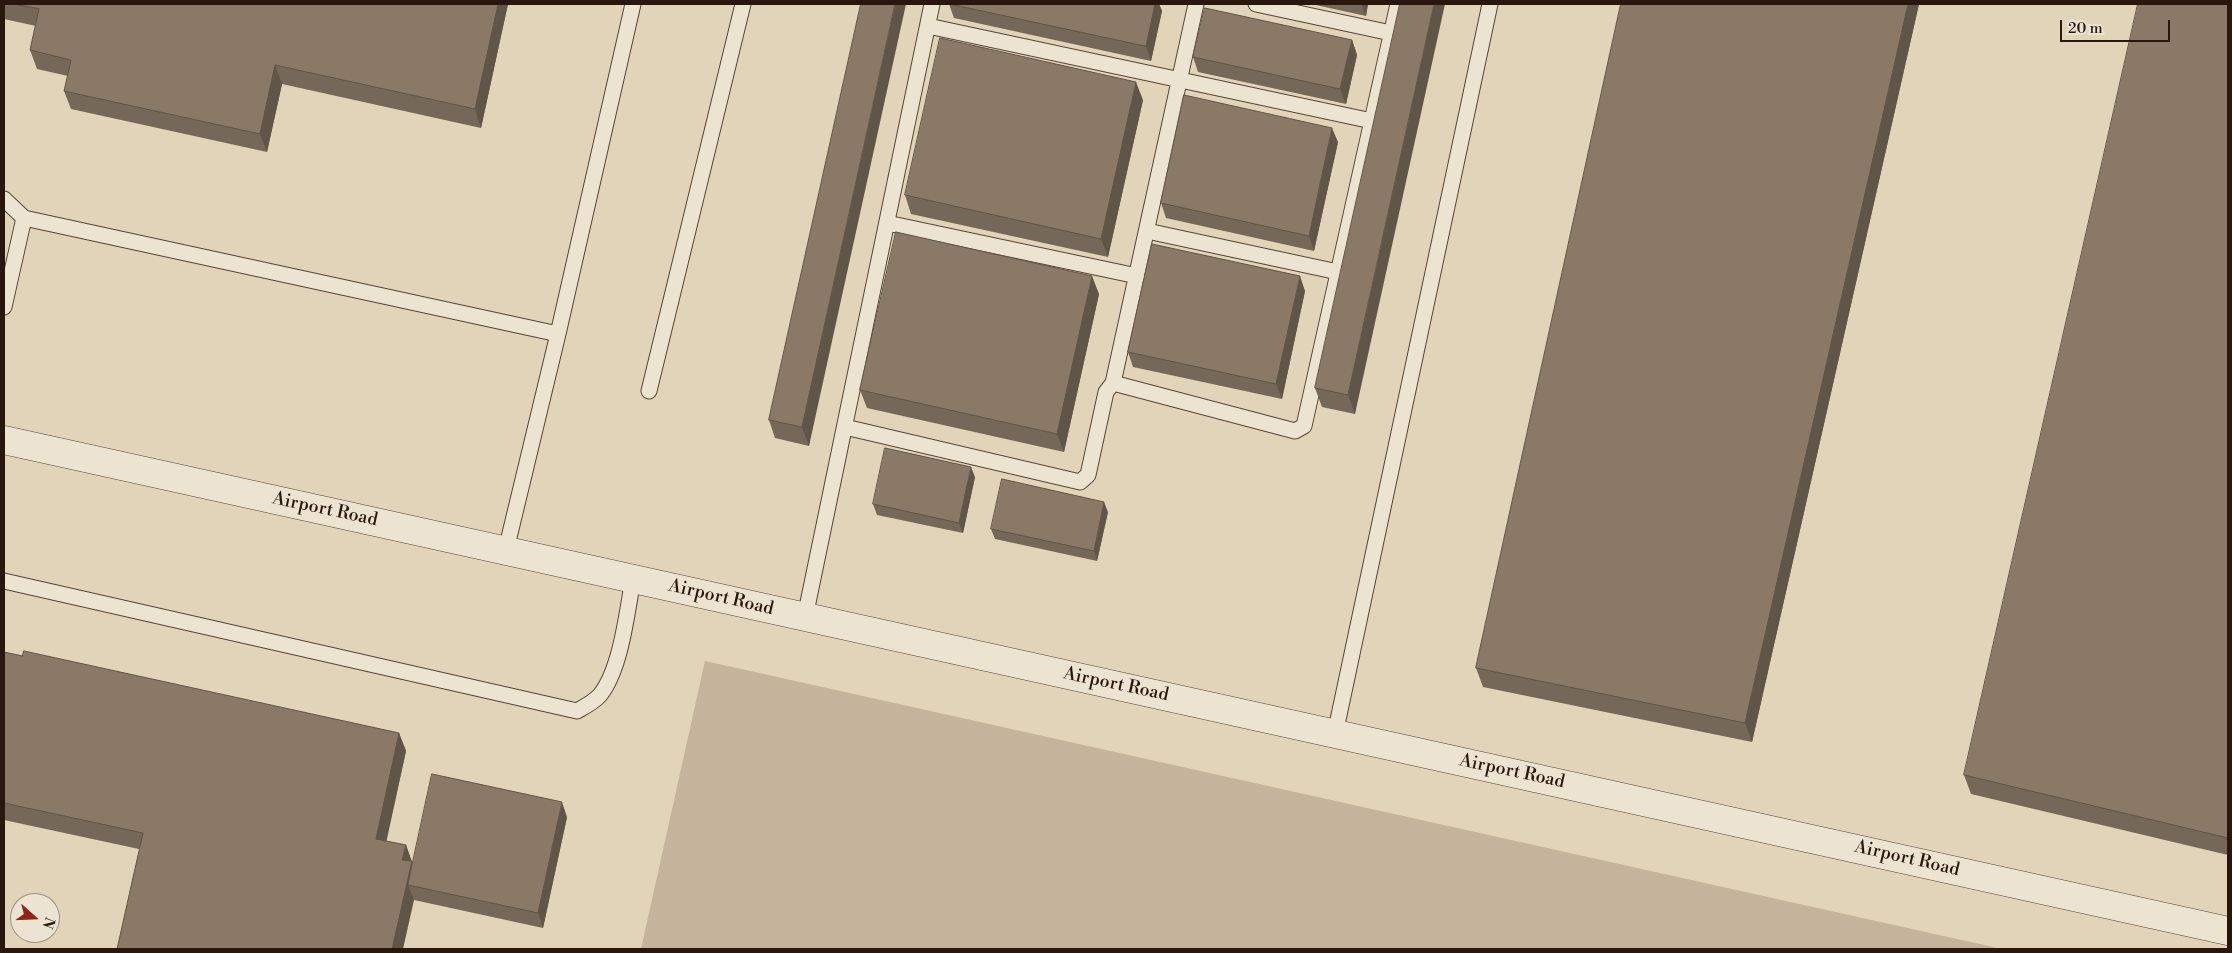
<!DOCTYPE html>
<style>
body{margin:0}
#map{position:relative;width:2232px;height:953px;overflow:hidden;background:#e2d4b8;font-family:"Libre Bodoni",serif}
canvas{display:block}
.frame{position:absolute;inset:0;border:5px solid #29170e;pointer-events:none}
.north{position:absolute;left:10px;top:893px;width:50px;height:50px;box-sizing:border-box;background:#ece3d1;border:1px solid #9e9183;border-radius:50%;rotate:110deg;font-size:14px;font-weight:700;line-height:20px;text-align:center;color:#29170e}
.north::after{content:'';display:block;margin:auto;width:18px;height:22px;background:#8f2418;clip-path:polygon(50% 0,100% 100%,50% 72%,0 100%)}
.scale{position:absolute;left:2060px;top:20px;width:110px;height:22px;box-sizing:border-box;border:2px solid #29170e;border-top:0;padding-left:6px;font-size:15px;line-height:18px;white-space:nowrap;color:#29170e;-webkit-text-stroke:4px #ece3d1;paint-order:stroke}
</style>
<div id="map">
<canvas width="2232" height="953"></canvas>
<div class="frame"></div>
<div class="north">N</div>
<div class="scale">20 m</div>
</div>
<script>
const ctx = document.querySelector('canvas').getContext('2d');
ctx.lineJoin = 'round';
function fill(path, color) {
  ctx.fillStyle = color;
  ctx.fill(path, 'evenodd');
}
function stroke(path, color, width, dash) {
  ctx.strokeStyle = color;
  ctx.lineWidth = width;
  ctx.lineCap = dash ? 'butt' : 'round';
  ctx.setLineDash(dash || []);
  ctx.stroke(path);
}
function label(font, color, halo, rows, align = 'center') {
  ctx.font = font + ' "Libre Bodoni",serif';
  ctx.lineWidth = 4;
  ctx.setLineDash([]);
  ctx.textBaseline = 'middle';
  ctx.strokeStyle = halo;
  ctx.fillStyle = color;
  for (const [text, x, y, turn = 0] of rows) {
    ctx.save();
    ctx.translate(x, y);
    ctx.rotate((+turn || 0) * Math.PI / 180);
    ctx.textAlign = isNaN(turn) ? turn : align;
    if (halo) ctx.strokeText(text, 0, 0);
    ctx.fillText(text, 0, 0);
    ctx.restore();
  }
}
fill(new Path2D(`
 M705 661 2002 949H641Z`), '#c3b49b');
const service = new Path2D(`
 M1256 4 1391 33
 M928 26 1372 121
 M4 199 24 218 4 307
 M24 218 558 334
 M887 223 1137 276
 M1147 231 1338 272
 M1113 383 1196 4
 M649 391 743 4
 M845 427 1080 482 1088 475 1106 392 1113 383 1295 431 1304 426 1398 4
 M506 550 558 334 633 4
 M4 581 577 711C584 707 594 702 600 695 621 669 627 612 633 579
 M805 617 932 4
 M1335 734 1490 4`);
const tertiary = new Path2D(`
 M4 440 2228 931`);
stroke(service, '#574638', 17);
stroke(tertiary, '#574638', 29);
stroke(service, '#ece3d1', 15);
stroke(tertiary, '#ece3d1', 28);
fill(new Path2D(`
 M4 4H508L481 128 282 84 267 152 71 109 64 91 68 76 37 69 30 50 36 26 4 19Z
 M861 4 809 446 775 438 769 420Z
 M949 4H1159L1162 11 1151 61 954 18Z
 M1311 4H1368L1366 16Z
 M1400 4 1355 414 1322 407 1315 388Z
 M1621 4H1919L1752 742 1483 687 1476 668Z
 M2228 4V855L1971 794 1964 775Z
 M1352 40 1357 55 1346 104 1198 72 1193 57Z
 M1143 100 1108 257 911 214 905 195Z
 M1338 142 1314 251 1166 218 1161 203Z
 M1305 291 1282 399 1133 367 1128 352Z
 M1099 294 1064 452 867 408 860 390Z
 M975 477 963 533 877 515 873 504Z
 M1108 512 1097 561 995 539 991 529Z
 M4 652 399 733 406 751 386 841 406 845 413 865 567 817 543 928 414 900 139 849 4 820Z`), '#766858');
fill(new Path2D(`
 M498 4H508L481 128 475 109Z
 M895 4H906L809 446 802 427Z
 M1155 4H1159L1162 11 1151 61 1146 46Z
 M1361 4H1368L1366 16Z
 M1434 4H1445L1355 414 1348 395Z
 M1908 4H1919L1752 742 1745 723Z
 M1352 40 1357 55 1346 104 1340 89Z
 M275 65 282 84 267 152 260 134Z
 M1136 82 1143 100 1108 257 1101 239Z
 M1332 128 1338 142 1314 251 1309 236Z
 M1092 276 1099 294 1064 452 1057 434Z
 M1300 276 1305 291 1282 399 1276 384Z
 M971 467 975 477 963 533 959 523Z
 M1104 502 1108 512 1097 561 1094 551Z
 M399 733 406 751 383 857 376 839Z
 M562 802 567 817 543 928 538 913Z
 M406 845 418 880 408 885 414 900 403 949H392L402 860Z`), '#605547');
const building = new Path2D(`
 M13 4H498L475 109 275 65 260 134 64 91 71 60 30 50 39 9Z
 M861 4H895L802 427 769 420Z
 M950 4H1155L1146 46Z
 M1400 4H1434L1348 395 1315 388Z
 M1621 4H1908L1745 723 1476 668Z
 M2138 4H2228V838L1964 775Z
 M1205 8 1352 40 1340 89 1193 57Z
 M940 38 1136 82 1101 239 905 195Z
 M1184 95 1332 128 1309 236 1161 203Z
 M896 232 1092 276 1057 434 860 390Z
 M1152 244 1300 276 1276 384 1128 352Z
 M885 448 971 467 959 523 873 504Z
 M1002 479 1104 502 1094 551 991 529Z
 M24 651 399 733 376 839 406 845 402 860 412 861 392 949H117L143 833 4 803V652L22 656Z
 M432 774 562 802 538 913 408 885Z`);
fill(building, '#897966');
stroke(building, '#605547', 1);
label('18px', '#29170e', '#ece3d1', [
 ["Airport Road",325,510,12],
 ["Airport Road",721,598,13],
 ["Airport Road",1116,685,12],
 ["Airport Road",1512,772,12],
 ["Airport Road",1907,859,13]
]);
</script>
